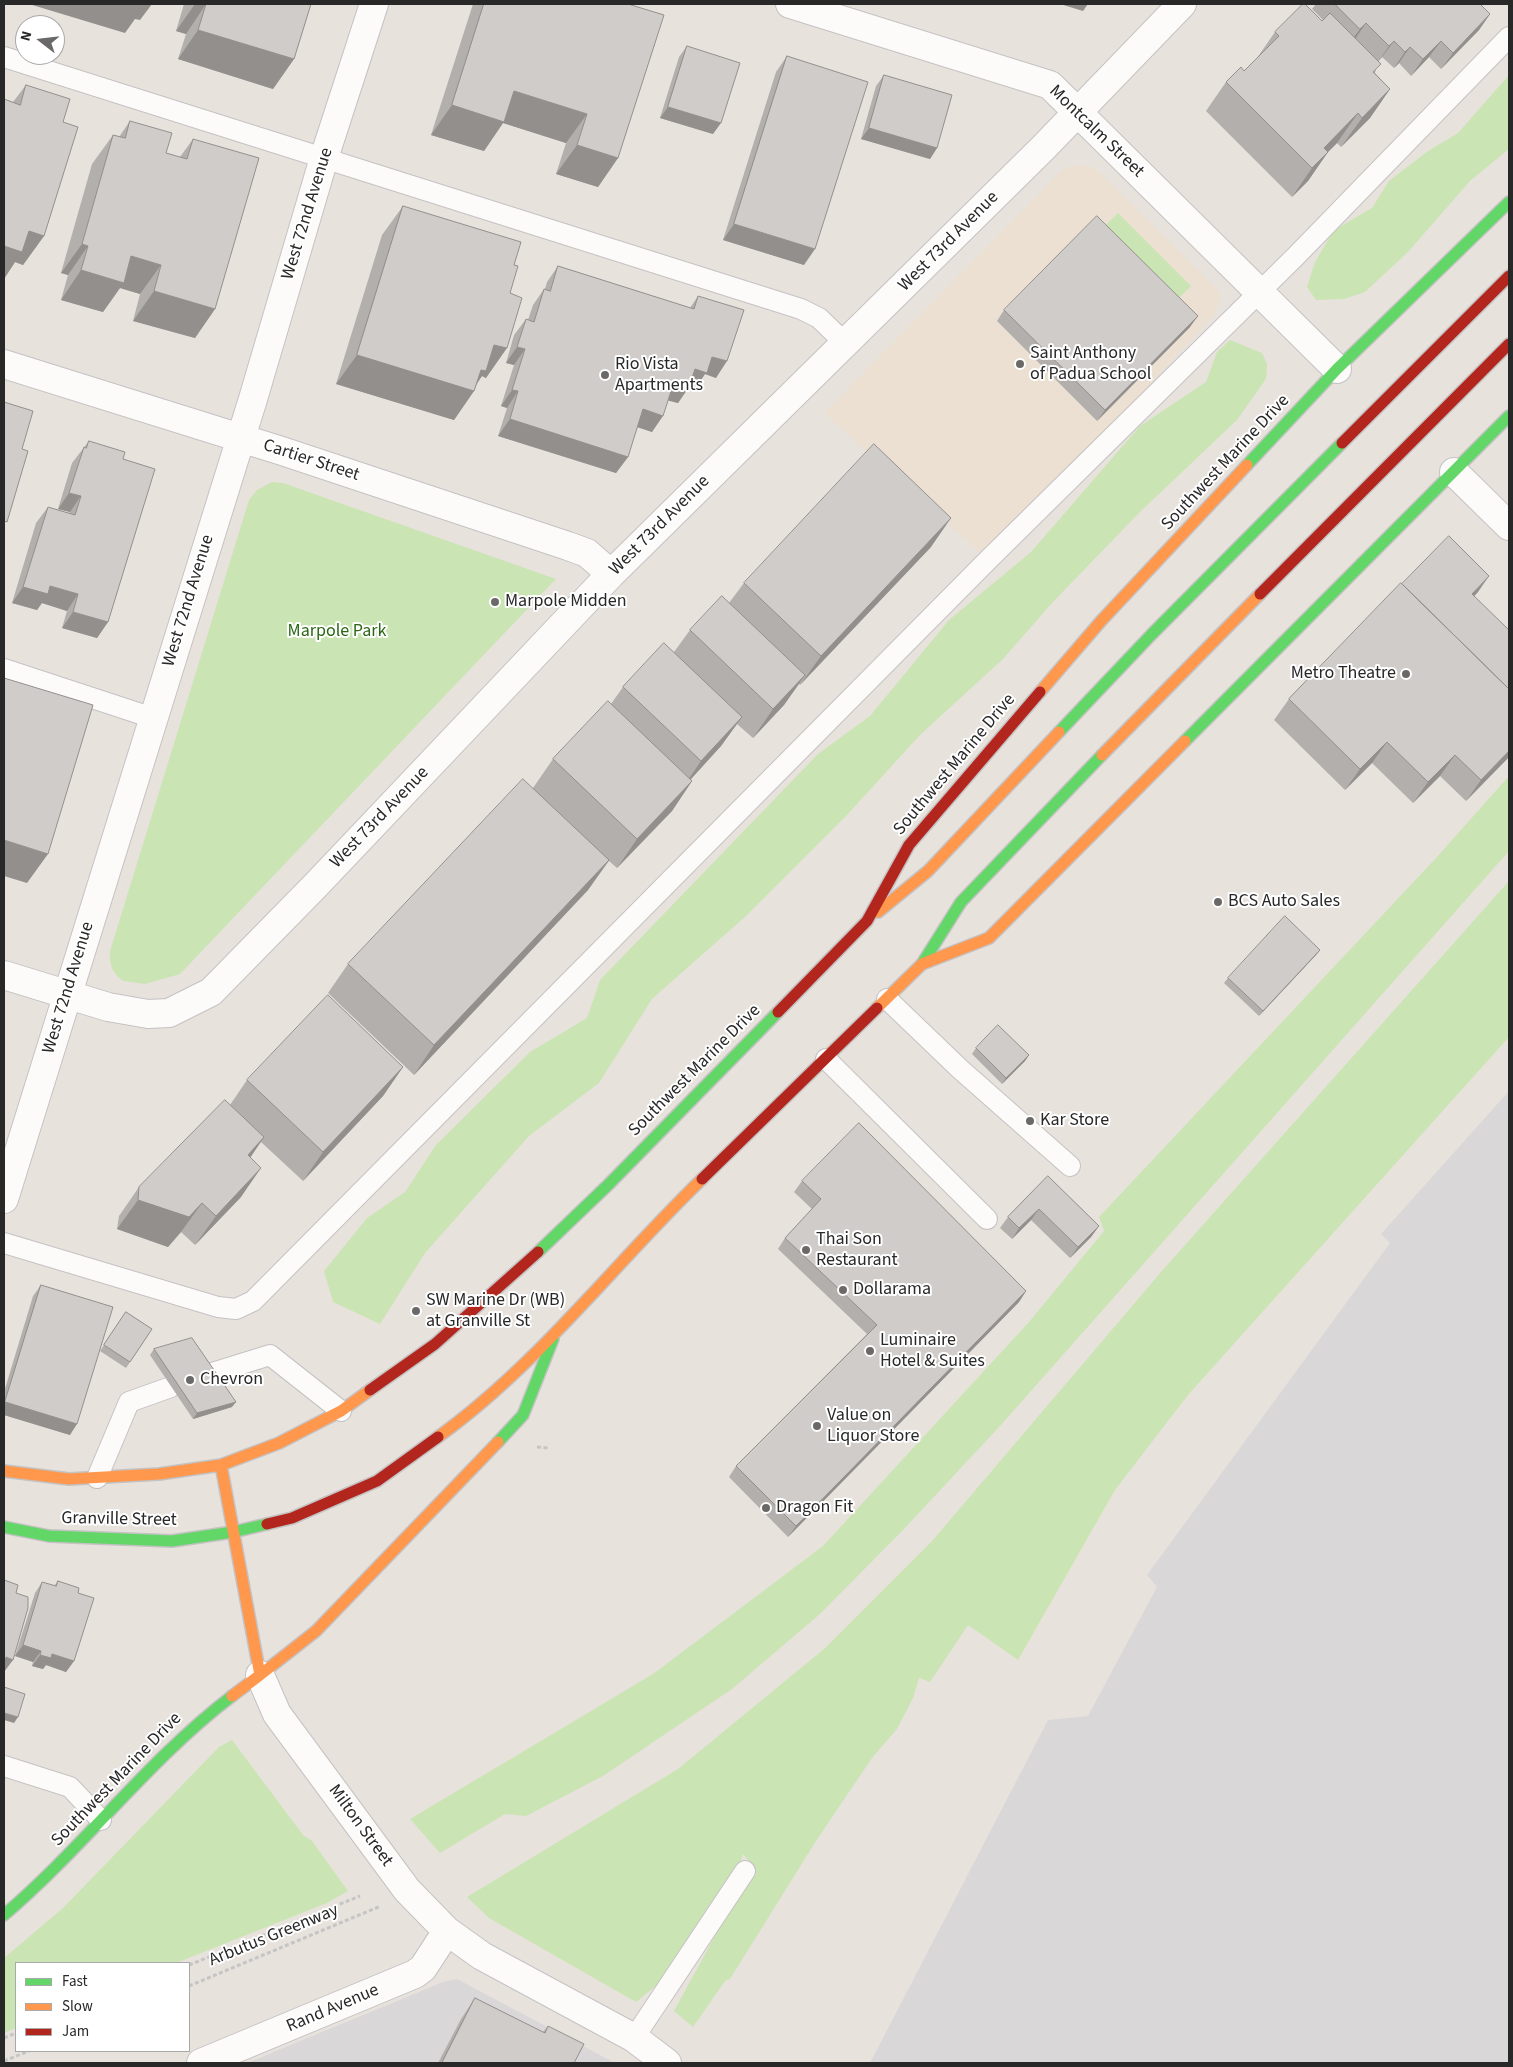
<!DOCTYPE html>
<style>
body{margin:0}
#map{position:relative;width:1513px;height:2067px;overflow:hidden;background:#e8e2dd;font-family:"Source Sans 3",sans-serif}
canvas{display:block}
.frame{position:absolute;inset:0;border:5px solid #282828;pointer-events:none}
.legend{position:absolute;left:15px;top:1962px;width:175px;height:90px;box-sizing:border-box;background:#fff;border:1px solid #a9a9a9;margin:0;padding:6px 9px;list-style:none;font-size:15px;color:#282828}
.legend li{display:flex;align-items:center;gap:10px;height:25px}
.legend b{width:25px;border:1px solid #a9a9a9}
.north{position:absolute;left:15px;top:15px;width:50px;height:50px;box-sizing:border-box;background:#fff;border:1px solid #a9a9a9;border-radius:50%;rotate:286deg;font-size:14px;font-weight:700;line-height:20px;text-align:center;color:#282828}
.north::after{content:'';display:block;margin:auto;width:18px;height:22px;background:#6b6967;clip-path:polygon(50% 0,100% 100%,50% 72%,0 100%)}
</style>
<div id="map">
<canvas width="1513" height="2067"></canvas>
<div class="frame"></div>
<ul class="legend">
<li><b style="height:6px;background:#63d668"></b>Fast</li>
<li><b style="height:6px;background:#ff974d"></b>Slow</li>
<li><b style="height:6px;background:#b3261e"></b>Jam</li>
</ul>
<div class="north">N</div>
</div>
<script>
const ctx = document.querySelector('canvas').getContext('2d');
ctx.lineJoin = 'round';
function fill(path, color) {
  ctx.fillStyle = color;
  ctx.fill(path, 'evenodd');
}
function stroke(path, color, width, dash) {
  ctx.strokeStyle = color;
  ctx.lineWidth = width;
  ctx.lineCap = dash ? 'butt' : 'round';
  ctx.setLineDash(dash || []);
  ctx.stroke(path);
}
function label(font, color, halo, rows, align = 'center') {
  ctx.font = font + ' "Source Sans 3",sans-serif';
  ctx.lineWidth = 4;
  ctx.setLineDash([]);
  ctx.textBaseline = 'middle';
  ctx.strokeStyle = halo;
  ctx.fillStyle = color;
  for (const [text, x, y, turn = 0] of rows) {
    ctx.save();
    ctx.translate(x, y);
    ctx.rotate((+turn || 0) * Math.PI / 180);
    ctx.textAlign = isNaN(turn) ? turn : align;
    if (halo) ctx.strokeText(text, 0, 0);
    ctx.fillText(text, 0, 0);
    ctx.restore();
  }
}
fill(new Path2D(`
 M1509 1091V2063H870L1048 1720 1088 1716 1157 1587 1147 1575 1390 1243 1381 1234Z
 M457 1979 615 2063H247L443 1982Z`), '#dad7d9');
fill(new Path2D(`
 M1088 165 1097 170 1220 292 1221 296 1214 315 988 560 824 413 1062 170 1070 166Z`), '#ebe0d1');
fill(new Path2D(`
 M1509 75V149L1470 181 1408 252 1365 292 1344 299 1316 300 1307 287 1315 262 1334 230 1372 208 1389 181 1428 151 1458 133Z
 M1118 213 1191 286 1174 303 1101 230Z
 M1230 340 1262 353 1267 364 1266 379 1237 420 1140 512 1052 603 1003 659 920 735 846 816 746 916 652 999 599 1083 529 1136 425 1253 380 1324 333 1302 324 1271 367 1218 405 1192 436 1145 530 1052 587 1018 600 980 818 754 870 716 949 620 1031 552 1140 426 1206 382 1217 352Z
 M272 482 283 483 556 579 180 974 145 984 123 981C112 973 109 964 110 951L249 500 257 490Z
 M1509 776V851L1000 1426 904 1529 820 1614 732 1689 603 1776 526 1816 505 1814 440 1853 410 1819 653 1674 823 1546 1029 1322 1104 1231 1099 1217 1436 858Z
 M1509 881V1037L1188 1395 1115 1490 1018 1660 968 1625 930 1682 919 1678 913 1698 897 1729 872 1758 816 1841 730 1979 725 1981 693 2027 674 2011 753 1866 743 1854 739 1867 656 1986 636 2002 489 1918 467 1897 678 1769 824 1649 933 1540 1161 1272Z
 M232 1740 303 1835 312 1841 348 1891 327 1903 176 1963H16V2028L4 2033V1958L63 1908 219 1747Z`), '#cbe4b4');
const lane = new Path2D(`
 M4 57 801 309 819 318 846 344
 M4 669 153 718
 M887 999 960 1069 1070 1166
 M826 1059 987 1219
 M4 1243 218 1307 236 1309 253 1301 988 560 1296 256 1509 37
 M209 1374 270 1355 341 1411
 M97 1478 129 1402 171 1387
 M4 1766 70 1787 101 1820
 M634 2038 745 1871`);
const street = new Path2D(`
 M790 4 1050 85 1337 369
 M4 364 282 451 568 546 587 553 611 574
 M1454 472 1509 526
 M4 975 108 1007 148 1014 169 1013 211 992 316 885 611 574 1043 148 1182 4
 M4 1199 253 399 324 158 374 4
 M260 1675 277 1714 407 1890 447 1931 482 1956 634 2038 667 2063
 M201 2063 415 1974 423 1968 447 1931`);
const fast = new Path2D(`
 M1247 465 1337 369 1509 202
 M1059 732 1152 634 1342 443
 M1185 741 1509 416
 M922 964 961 902 1102 755
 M538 1252 609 1184 778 1012
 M498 1442 523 1415 553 1339
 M4 1527 49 1536 172 1541 233 1532 267 1524
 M4 1915C84 1847 148 1760 232 1696`);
const slow = new Path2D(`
 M1040 692 1101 621 1247 465
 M1102 755 1260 594
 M878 912 928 871 1059 732
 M877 1008 922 964 989 938 1185 741
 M438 1437C538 1365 614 1264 702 1179
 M221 1465 260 1675 232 1696
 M4 1471 69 1479 159 1474 221 1465 279 1443 341 1411 370 1390
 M260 1675 316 1631 498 1442`);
const jam = new Path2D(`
 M1342 443 1509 276
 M1260 594 1509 344
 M778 1012 867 921 909 845 1040 692
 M702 1179 877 1008
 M370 1390 435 1344 538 1252
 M267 1524 292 1518 377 1481 438 1437`);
stroke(lane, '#c4c2c3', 22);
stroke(street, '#c4c2c3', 30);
stroke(fast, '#c4c2c3', 14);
stroke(slow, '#c4c2c3', 14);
stroke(jam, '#c4c2c3', 14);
stroke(new Path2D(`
 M537 1447 548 1448
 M189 1965 360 1896
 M189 1986 381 1906
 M4 2038 16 2033
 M4 2061 29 2051`), '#c6c5c5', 3, [4, 2.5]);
stroke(lane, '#fcfbfa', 20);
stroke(street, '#fcfbfa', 28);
stroke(fast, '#63d668', 11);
stroke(slow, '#ff974d', 11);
stroke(jam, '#b3261e', 11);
fill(new Path2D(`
 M184 4H311L294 59 273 89 178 59 186 34 176 31Z
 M473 4H628L618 158 598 187 556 174 566 143 503 123 484 151 431 135Z
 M1316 4H1480L1490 14 1479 30 1441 69 1429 57 1411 76 1399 63 1394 68 1382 57 1378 62 1375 73 1390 89 1370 118 1341 147 1337 143 1328 152 1308 181 1292 197 1206 111 1226 82 1244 71 1257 58 1275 32 1322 21 1323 20 1312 9Z
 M687 46 713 134 660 118 679 57Z
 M787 56 804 265 723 240 776 72Z
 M884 75 937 148 930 159 861 139 876 86Z
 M26 85 63 122 44 236 23 265 15 262 4 279V99L13 102Z
 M130 121 166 153 180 157 193 139 215 309 195 338 133 321 140 294 120 288 103 312 61 300 68 275 61 273 92 164 113 135 119 137Z
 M403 206 514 265 486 378 482 376 477 384 474 391 454 420 336 384 382 235Z
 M558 266 690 308 698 296 716 378 705 374 695 389 689 387 678 403 668 400 652 432 637 427 628 457 616 473 498 436 507 408 501 406 514 365 506 363 514 335 526 319 528 320 533 305 544 289H545L547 282Z
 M1004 310 1190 327 1097 421 997 321Z
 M89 441 123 459 108 622 97 638 62 628 67 611 42 603 37 610 12 603 36 523 48 507 69 513 70 512 58 509 72 463Z
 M931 547 800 685 799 684 784 705 753 738 737 724 721 746 691 779 692 781 672 811 617 868 609 861 588 890 414 1075 328 993 348 964 533 788 553 759 611 704 623 687 674 652 690 630 729 603 744 583Z
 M1402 584 1478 592 1474 596 1509 757 1466 801 1440 776 1413 803 1372 763 1345 790 1274 720 1289 699Z
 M1320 950 1316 955 1259 1016 1224 983 1228 978Z
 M976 1048 1029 1055 1025 1061 1002 1084 972 1054Z
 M403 1067 383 1096 303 1181 261 1142 250 1157 241 1197 195 1245 181 1232 168 1247 117 1229 119 1216 139 1187 230 1105 247 1080Z
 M1048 1176 1099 1226 1091 1237 1070 1258 1031 1220 1012 1239 1000 1228 1008 1217Z
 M802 1181 1026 1291 1019 1302 788 1537 729 1477 736 1466 867 1334 778 1249 785 1238 812 1209 794 1192Z
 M41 1285 70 1435 4 1415V1392L33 1296Z
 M126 1312 152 1329 126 1368 100 1351Z
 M154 1349 232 1407 193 1419 150 1355Z
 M58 1581 78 1593 74 1661 66 1672 46 1665 43 1669 32 1666 33 1662 15 1656 35 1593 42 1582 54 1586Z
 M475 1998 543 2032 548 2026 574 2063H438L461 2019Z`), '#b3afad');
fill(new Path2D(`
 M29 4H152L140 20 135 19 125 33Z
 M195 4H206L186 34 176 31Z
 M1060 4H1088L1083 11Z
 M1490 14 1479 30 1441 69 1453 53Z
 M1366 23 1355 39 1348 45 1360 29Z
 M198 30 294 59 273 89 178 59Z
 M1394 41 1382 57 1378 62 1389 46Z
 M1441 41 1429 57 1411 76 1423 59Z
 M1410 47 1399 63 1394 68 1405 52Z
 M1390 89 1370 118 1341 147 1362 118Z
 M514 91 587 114 566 143 503 123 484 151 431 135 452 105Z
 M668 107 721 123 713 134 660 118Z
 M1358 113 1337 143 1328 152 1308 181 1292 197 1312 168 1324 148Z
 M869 128 937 148 930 159 861 139Z
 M577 145 618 158 598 187 556 174Z
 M734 224 815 249 804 265 723 240Z
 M29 231 44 236 23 265 15 262 4 279V246Z
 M82 244 88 246 68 275 61 273Z
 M131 256 161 265 140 294 120 288 103 312 61 300 81 270Z
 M154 291 215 309 195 338 133 321Z
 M1198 316 1190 327 1097 421 1105 410Z
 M494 345 507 348 486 378 482 376 472 390 474 391 454 420 336 384 357 355Z
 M517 347 525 349 514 365 506 363Z
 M712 357 727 361 716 378 705 374 695 389 684 385 695 369Z
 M674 382 689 387 678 403 662 399Z
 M512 390 518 391 507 408 501 406Z
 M643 409 663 416 652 432 631 425Z
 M510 419 628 457 616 473 498 436Z
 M69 493 81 496 70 512 58 509Z
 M951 518 931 547 800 685 821 656Z
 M1489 576 1478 592 1461 610 1472 594Z
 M50 586 78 594 67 611 42 603 37 610 12 603 23 587Z
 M73 612 108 622 97 638 62 628Z
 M805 675 784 705 753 738 773 709Z
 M742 717 721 746 681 790 701 761Z
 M1387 742 1372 763 1345 790 1360 769Z
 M1509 751V757L1466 801 1481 780Z
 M1455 755 1440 776 1413 803 1428 782Z
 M692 781 672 811 617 868 637 839Z
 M4 840 48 854 27 883 4 876Z
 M609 860 588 890 414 1075 434 1045Z
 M1320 950 1316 955 1259 1016 1263 1011Z
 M1029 1055 1025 1061 1002 1084 1006 1078Z
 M403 1067 383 1096 303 1181 323 1152Z
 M264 1137 244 1167 248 1155Z
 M261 1168 241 1197 195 1245 216 1216Z
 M138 1200 202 1203 181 1232 168 1247 117 1229Z
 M1039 1209 1031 1220 1012 1239 1019 1228Z
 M1099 1226 1091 1237 1070 1258 1078 1247Z
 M1026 1291 1019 1302 788 1537 796 1526Z
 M5 1402 77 1424 70 1435 4 1415V1404Z
 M236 1402 232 1407 193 1419 197 1413Z
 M23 1645 41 1651 33 1662 15 1656Z
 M52 1654 74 1661 66 1672 46 1665 43 1669 32 1666 40 1655Z
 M6 1657 13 1660 4 1672V1660Z
 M4 1713 18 1717 14 1723 4 1720Z`), '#928f8d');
const building = new Path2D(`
 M204 4H311L294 59 198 30 206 4Z
 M484 4H628L664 15 618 158 577 145 587 114 514 91 504 122 452 105Z
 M1303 4H1305L1322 21 1330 13 1381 64 1373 72 1390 89 1362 118 1358 113 1324 148 1328 152 1312 168 1226 82 1241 67 1244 71 1279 36 1275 32Z
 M1335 4H1480L1490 14 1453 53 1441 41 1423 59 1410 47 1405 52 1394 41 1389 46 1366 23 1360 29Z
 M687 46 740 63 721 123 668 107Z
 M787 56 868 82 815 249 734 224Z
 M884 75 952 95 937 148 869 128Z
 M26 85 70 99 63 122 78 127 44 236 29 231 22 252 4 246V99L20 105Z
 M130 121 172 133 166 153 187 159 193 139 259 158 215 309 154 291 161 265 131 256 124 283 81 270 88 246 82 244 113 135 125 138Z
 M403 206 521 242 514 265 518 266 510 293 522 298 507 348 494 345 486 371 481 370 474 391 357 355Z
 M1097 216 1198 316 1105 410 1004 310Z
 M558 266 694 309 698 296 744 310 727 361 712 357 707 373 695 369 689 387 674 382 663 416 643 409 628 457 510 419 518 391 512 390 525 349 517 347 526 319 534 322 544 289 550 291Z
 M4 402 33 411 22 449 28 451 7 522 4 521Z
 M89 441 125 452 123 459 155 469 108 622 73 612 78 594 50 586 48 594 23 587 48 507 75 515 81 496 69 493 84 447 86 448Z
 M874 444 951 518 821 656 744 583Z
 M1449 536 1489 576 1472 594 1509 630V689L1402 584Z
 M1401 583 1509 689V751L1481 780 1455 755 1428 782 1387 742 1360 769 1289 699Z
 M722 596 805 675 773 709 690 630Z
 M664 643 742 717 701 761 623 687Z
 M4 678 93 705 48 854 4 840Z
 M608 701 692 781 637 839 553 759Z
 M523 779 609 860 434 1045 348 964Z
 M1285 916 1320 950 1263 1011 1228 978Z
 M328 995 403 1067 323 1152 247 1080Z
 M998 1025 1029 1055 1006 1078 976 1048Z
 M225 1100 264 1137 248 1155 261 1168 216 1216 202 1203 189 1217 138 1200 139 1187Z
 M859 1123 1026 1291 796 1526 736 1466 877 1325 785 1238 821 1199 802 1181Z
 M1048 1176 1099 1226 1078 1247 1039 1209 1019 1228 1008 1217Z
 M41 1285 113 1307 77 1424 5 1402Z
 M126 1312 152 1329 130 1362 104 1345Z
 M192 1338 236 1402 197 1413 154 1349Z
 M4 1580 18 1585 16 1593 28 1597V1608L13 1660 6 1657 4 1664Z
 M58 1581 79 1588 78 1593 94 1598 74 1661 52 1654 51 1658 40 1655 41 1651 23 1645 42 1582 56 1586Z
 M4 1687 25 1694 18 1717 4 1713Z
 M475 1998 545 2033 548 2026 584 2044 574 2063H442Z`);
fill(building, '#d0ccc9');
stroke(building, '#928f8d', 1);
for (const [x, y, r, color] of [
 [1020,364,5,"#6b6967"],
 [605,375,5,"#6b6967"],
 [495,602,5,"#6b6967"],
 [1406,674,5,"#6b6967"],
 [1218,902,5,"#6b6967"],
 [1030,1121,5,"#6b6967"],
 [806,1250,5,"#6b6967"],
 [843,1290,5,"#6b6967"],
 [416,1311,5,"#6b6967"],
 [870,1351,5,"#6b6967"],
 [190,1380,5,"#6b6967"],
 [817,1426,5,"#6b6967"],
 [766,1508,5,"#6b6967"]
]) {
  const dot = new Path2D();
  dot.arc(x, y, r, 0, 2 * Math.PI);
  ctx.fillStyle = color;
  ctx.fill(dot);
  stroke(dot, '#fff', 2);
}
label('18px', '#282828', '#fff', [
 ["Montcalm Street",1096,132,44],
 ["West 72nd Avenue",308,214,-73],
 ["West 73rd Avenue",949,242,-45],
 ["Cartier Street",311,461,18],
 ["Southwest Marine Drive",1226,463,-47],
 ["West 73rd Avenue",660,526,-45],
 ["West 72nd Avenue",189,601,-73],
 ["Southwest Marine Drive",955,765,-50],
 ["West 73rd Avenue",380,818,-46],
 ["West 72nd Avenue",69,988,-73],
 ["Southwest Marine Drive",695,1071,-45],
 ["Granville Street",119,1520,1],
 ["Southwest Marine Drive",117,1780,-46],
 ["Milton Street",360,1826,54],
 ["Arbutus Greenway",274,1936,-22],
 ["Rand Avenue",333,2009,-23]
]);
label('18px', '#282828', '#fff', [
 ["Saint Anthony",1030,354],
 ["of Padua School",1030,375],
 ["Rio Vista",615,365],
 ["Apartments",615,386],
 ["Marpole Midden",505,602],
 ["Metro Theatre",1396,674,"right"],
 ["BCS Auto Sales",1228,902],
 ["Kar Store",1040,1121],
 ["Thai Son",816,1240],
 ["Restaurant",816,1261],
 ["Dollarama",853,1290],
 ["SW Marine Dr (WB)",426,1301],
 ["at Granville St",426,1322],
 ["Luminaire",880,1341],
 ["Hotel & Suites",880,1362],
 ["Chevron",200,1380],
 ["Value on",827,1416],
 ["Liquor Store",827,1437],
 ["Dragon Fit",776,1508]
], 'left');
label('18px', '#2c6716', '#fff', [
 ["Marpole Park",337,632]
]);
</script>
